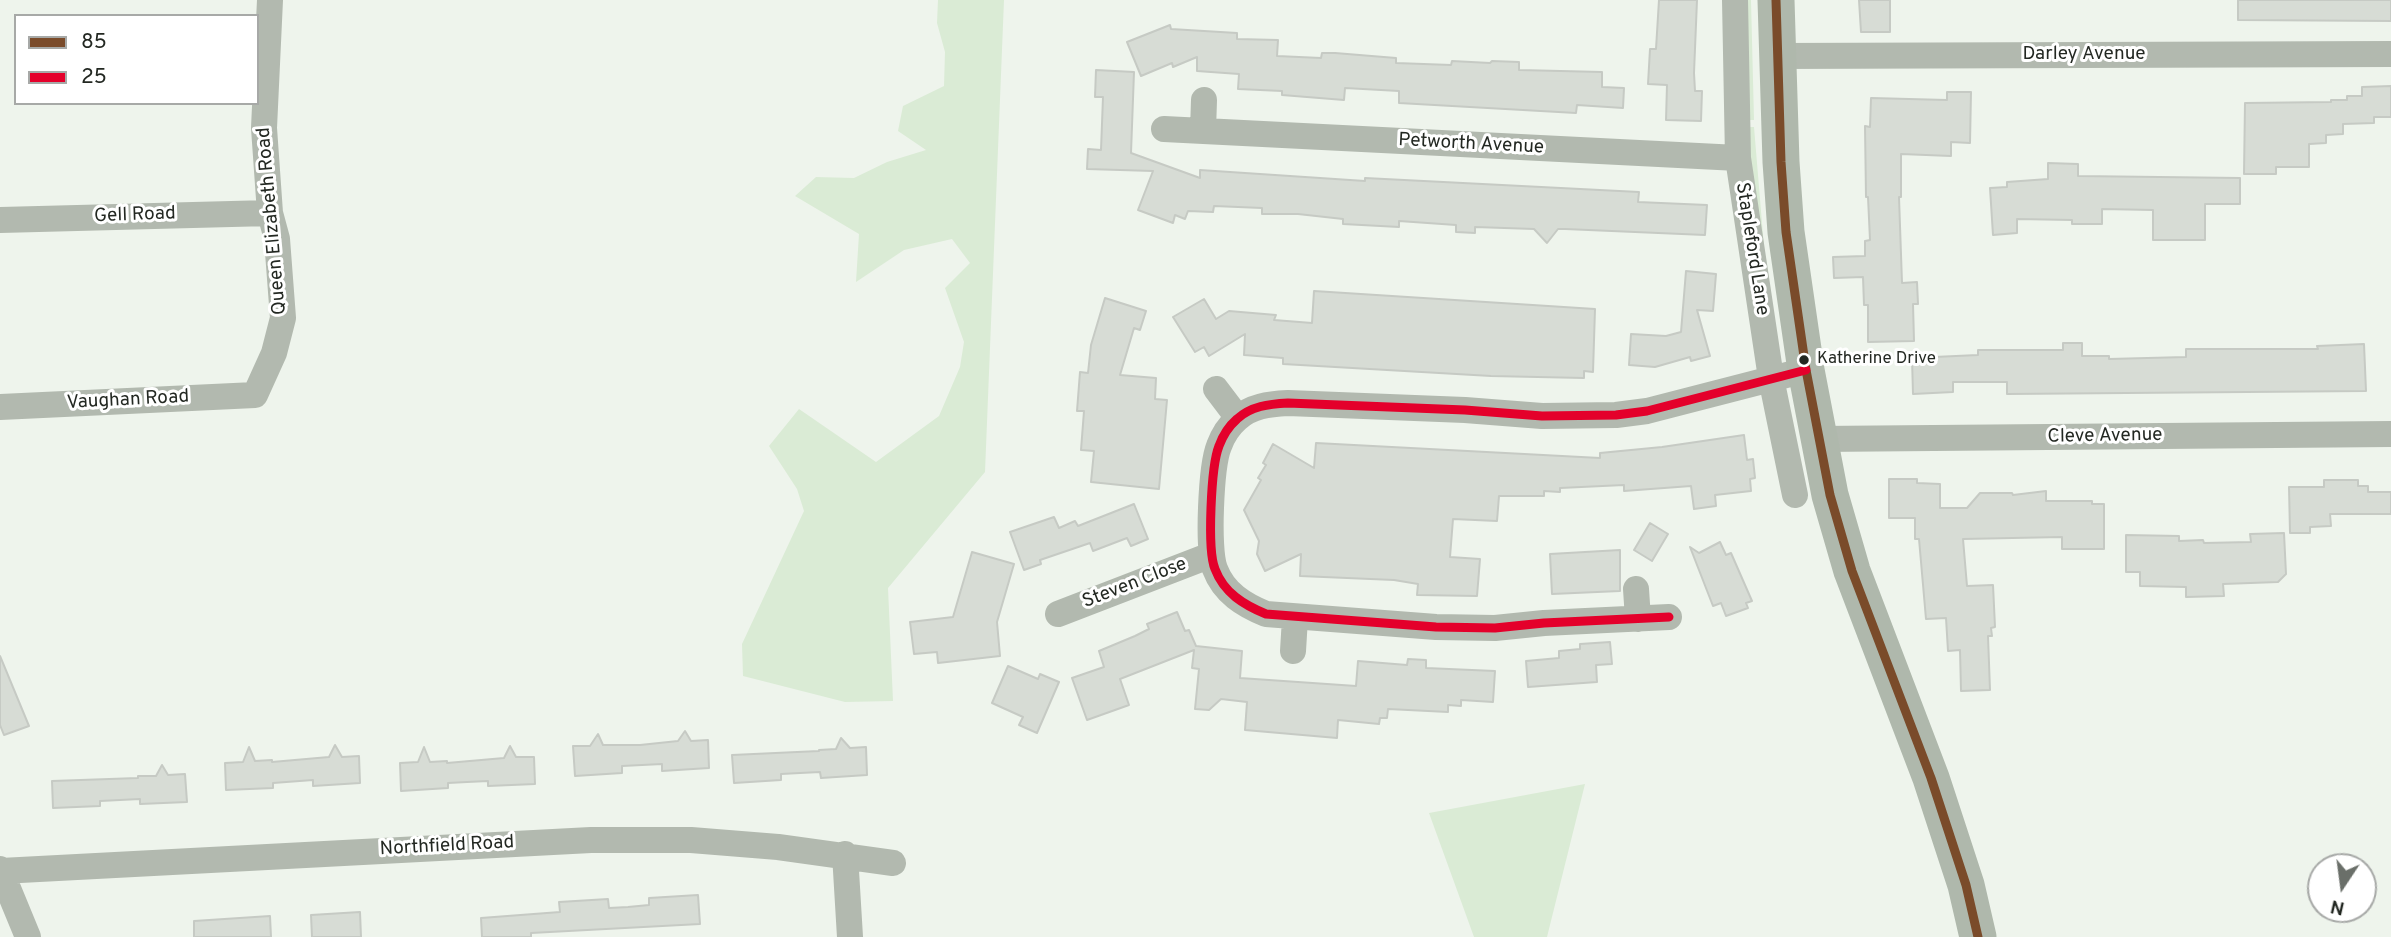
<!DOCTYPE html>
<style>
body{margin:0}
#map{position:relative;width:2391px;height:937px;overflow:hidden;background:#eef4ec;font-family:Overpass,sans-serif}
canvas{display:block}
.legend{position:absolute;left:14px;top:14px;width:245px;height:91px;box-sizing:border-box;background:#fff;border:2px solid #a7a9a7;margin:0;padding:9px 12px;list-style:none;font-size:21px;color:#232822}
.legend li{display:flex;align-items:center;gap:14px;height:35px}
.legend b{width:35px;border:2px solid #a7a9a7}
.north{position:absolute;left:2307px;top:853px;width:70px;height:70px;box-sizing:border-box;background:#fff;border:2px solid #a7a9a7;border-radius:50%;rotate:193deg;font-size:19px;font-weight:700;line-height:28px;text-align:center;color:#232822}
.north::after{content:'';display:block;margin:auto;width:24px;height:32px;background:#6a6f69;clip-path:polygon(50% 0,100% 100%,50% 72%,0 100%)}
</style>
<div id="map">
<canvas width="2391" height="937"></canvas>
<ul class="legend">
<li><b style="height:9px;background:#7a4b2a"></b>85</li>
<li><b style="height:9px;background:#e4002b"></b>25</li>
</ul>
<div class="north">N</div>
</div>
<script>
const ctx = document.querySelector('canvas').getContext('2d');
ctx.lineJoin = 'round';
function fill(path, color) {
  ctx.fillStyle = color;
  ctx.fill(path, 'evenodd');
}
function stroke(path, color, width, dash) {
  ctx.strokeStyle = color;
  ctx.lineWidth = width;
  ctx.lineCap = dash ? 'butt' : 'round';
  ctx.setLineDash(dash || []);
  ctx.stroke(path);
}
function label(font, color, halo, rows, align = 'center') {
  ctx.font = font + ' Overpass,sans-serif';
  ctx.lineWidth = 6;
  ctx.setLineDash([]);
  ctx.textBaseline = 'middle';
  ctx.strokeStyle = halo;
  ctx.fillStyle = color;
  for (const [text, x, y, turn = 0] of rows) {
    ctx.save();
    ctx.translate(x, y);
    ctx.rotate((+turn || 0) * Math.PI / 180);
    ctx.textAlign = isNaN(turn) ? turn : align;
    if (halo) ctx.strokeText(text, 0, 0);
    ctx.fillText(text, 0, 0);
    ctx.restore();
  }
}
fill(new Path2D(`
 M938 0H1004L985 472 888 588 893 701 845 702 743 676 742 644 804 511 797 489 769 446 799 409 876 462 939 416 960 367 964 342 945 288 970 263 952 239 904 250 856 282 859 234 795 196 816 177 854 178 887 162 926 150 898 131 903 106 944 86 945 52 937 23Z
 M1743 0H1751L1754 120H1747Z
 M1748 127H1754L1767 283 1753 204Z
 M1585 784 1547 937H1474L1429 813Z`), '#daebd5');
const building = new Path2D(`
 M1659 0H1697L1694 73 1695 91H1702L1701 121 1666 120 1667 85 1648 84 1650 49H1656Z
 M1859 0H1890V32H1861Z
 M2238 0H2391V21L2238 20Z
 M1170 25 1171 29 1237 33V39L1278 40 1277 56 1321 58 1322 53H1335L1396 58V63L1451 65 1452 61 1490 63 1492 61 1519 62V70L1602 72V87L1624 88 1623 108 1577 105 1576 113 1399 103V91L1345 88 1344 100 1282 95V91L1238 89 1239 74 1197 71V57L1173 67 1172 63 1141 76 1127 42Z
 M1096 70 1134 72 1131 153 1200 178V170L1365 181V178L1639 192 1638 202 1707 205 1705 235 1565 229H1558L1547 243 1534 229 1475 227V233L1456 232V225L1399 221V227L1343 224V219L1298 214H1262V208L1214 206 1213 212 1188 211 1185 219 1175 215 1173 223 1138 210 1153 171 1087 169 1088 149 1101 150 1103 97H1095Z
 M2391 86V117H2374V123L2343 124V134L2326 135V143L2309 144V167H2276V174H2244L2245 103 2331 102V100H2347V96H2362V87Z
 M1947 92H1971L1970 143 1951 142V156L1901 154V197H1899L1902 283 1917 282 1918 304H1913L1914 341 1868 342V305H1864L1863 277 1834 278 1833 257 1865 256V241L1870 240 1868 197H1866L1865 126 1870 127 1871 98 1947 100Z
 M2048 163 2078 164V176L2240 178V204H2205V240H2153V210L2102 209V224H2072V220L2017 219V233L1993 235 1990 188 2007 187V182L2048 179Z
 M1686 271 1716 274 1713 311 1697 310 1710 356 1691 361 1690 357 1655 367 1629 365 1631 334 1666 336 1681 332Z
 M1314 291 1595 309 1593 372 1584 371V378L1491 376 1283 364V358L1244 355 1245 334 1209 356 1204 347 1195 352 1173 317 1204 299 1216 319 1229 311 1276 315 1274 320 1312 323Z
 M1105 298 1146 311 1140 330 1134 328 1120 375 1156 378 1155 399 1167 400 1159 489 1091 482 1094 451 1081 450 1084 411H1077L1080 372 1088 373 1091 345Z
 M2063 343H2082V356H2109V359L2186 357V349H2318L2317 346 2364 344 2366 391 2007 394V382H1953V392L1913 394 1912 358 1978 355V350H2063Z
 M1744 435 1747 460 1753 459 1755 478 1750 479 1751 491 1715 495 1716 506 1694 509 1691 486 1624 491V485L1560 488V492L1544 491V496H1499L1497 521 1453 519 1450 557 1480 559 1477 596 1417 595 1418 584 1394 580 1300 576 1301 554 1265 571 1257 554 1259 541 1244 510 1261 480 1258 478 1266 465 1263 463 1273 444 1314 468 1316 443 1600 458V453L1662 447Z
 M1889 479H1917V483L1940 484V508H1967L1980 493H2012L2013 495 2046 491V501H2092V504H2104V549H2062V537L1963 539 1967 586 1993 585 1995 627 1991 628 1992 636H1988L1990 690 1961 691 1960 650 1948 651 1946 618 1926 619 1919 539H1915V518H1889Z
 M2324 480H2358V486H2368V492H2391V514H2330L2331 526 2310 527V533H2290L2289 487H2324Z
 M1134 504 1148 539 1131 546 1127 538 1093 551 1090 543 1040 560 1041 564 1024 570 1010 532 1054 517 1059 528 1075 521 1078 526Z
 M1650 523 1668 534 1652 561 1634 550Z
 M2284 533 2286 574 2278 582 2223 584 2224 596 2186 597V587L2140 586V572H2126V535L2179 536V541L2203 540 2204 543 2251 542 2250 534Z
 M1720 542 1726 555 1731 553 1752 601 1746 603 1748 608 1726 616 1721 603 1713 606 1690 547 1699 553Z
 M1620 550V591L1552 594 1550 554Z
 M972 552 1014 564 997 622 1000 656 938 663 937 652 914 654 910 622 953 617Z
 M1177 612 1185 631 1189 630 1196 646 1242 651 1240 678 1356 686 1358 661 1407 665 1408 659 1426 660V668L1495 671 1493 702 1461 700V706L1448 705V712L1388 709 1387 718H1380L1379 724 1338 720 1337 738 1245 730 1247 702 1221 699 1209 710 1195 709 1199 669 1192 668 1194 650 1120 679 1129 705 1087 720 1072 678 1104 667 1099 651 1135 636 1149 629 1147 624Z
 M1610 642 1612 664 1596 665 1597 682 1528 687 1526 661 1559 658V651L1580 649V644Z
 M0 656 29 726 4 735 0 725Z
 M1008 666 1038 679 1040 674 1059 682 1037 733 1019 725 1023 717 992 703Z
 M685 731 691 741 708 740 709 768 662 771V764L622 766V773L575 776 573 746H590L598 734 603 745H640L678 741Z
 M841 738 850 748 866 747 867 775 821 778 820 772 800 773 781 774V780L734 783 732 755 819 751V750L836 749Z
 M335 745 342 757 359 756 360 783 313 786V780L273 783V788L226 790 225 763 243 762 249 747 255 761 272 760V762L329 757Z
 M510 746 516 757H534L535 784 488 786V781L467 782 448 783V788L401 791 400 763 418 762 424 747 430 762 447 761V763L504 758Z
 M162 765 168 775 185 774 187 802 140 804V799L100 801V806L53 808 52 781 138 778V776H156Z
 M698 895 700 924 531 933V937H482L481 918 560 912 559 902 608 899 609 908 628 907 649 905V898Z
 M360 912 361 937H312L311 915Z
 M270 916 271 937H194V921Z`);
fill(building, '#d7dcd5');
stroke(building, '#c6cac4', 2);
stroke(new Path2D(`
 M1735 0 1738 158 1771 378 1795 495
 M1777 56 2391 54
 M1164 129 1738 158
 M1203 131 1204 100
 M0 220 270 213
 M1216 389 1238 418
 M0 407 255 395 274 353 283 318 277 239 270 213 264 128 270 0
 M1819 439 2391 434
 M1636 589 1638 619
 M1058 614 1211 555
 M1669 617 1544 623 1495 628 1436 627 1266 614C1244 605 1224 593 1215 569 1207 550 1211 466 1219 446 1223 435 1229 426 1237 419 1251 406 1269 404 1288 403L1465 410 1542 416 1616 415 1647 411 1806 370
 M1293 651 1295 618
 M845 854 850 937
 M0 869 28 937
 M1 871 591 840H691L778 847 893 863`), '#b2b9af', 26);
stroke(new Path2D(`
 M1776 0 1781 162 1786 232 1806 370 1830 495 1852 571 1931 778 1966 885 1978 937`), '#afb8ac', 37);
stroke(new Path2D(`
 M1776 0 1781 162 1786 232 1806 370 1830 495 1852 571 1931 778 1966 885 1978 937`), '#7a4b2a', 9);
stroke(new Path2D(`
 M1669 617 1544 623 1495 628 1436 627 1266 614C1244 605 1224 593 1215 569 1207 550 1211 466 1219 446 1223 435 1229 426 1237 419 1251 406 1269 404 1288 403L1465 410 1542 416 1616 415 1647 411 1806 370`), '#e4002b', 9);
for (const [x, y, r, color] of [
 [1804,360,6,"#232822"]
]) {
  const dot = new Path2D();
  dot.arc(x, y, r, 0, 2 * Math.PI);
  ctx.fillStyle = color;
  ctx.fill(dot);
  stroke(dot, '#fff', 2.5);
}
label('17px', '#232822', '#fff', [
 ["Katherine Drive",1817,360]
], 'left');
label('19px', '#232822', '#fff', [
 ["Darley Avenue",2084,55],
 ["Petworth Avenue",1471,145,3],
 ["Gell Road",135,216,-2],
 ["Queen Elizabeth Road",273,221,-95],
 ["Stapleford Lane",1751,249,81],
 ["Vaughan Road",128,401,-3],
 ["Cleve Avenue",2105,437,-1],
 ["Steven Close",1135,584,-21],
 ["Northfield Road",447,847,-3]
]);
</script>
